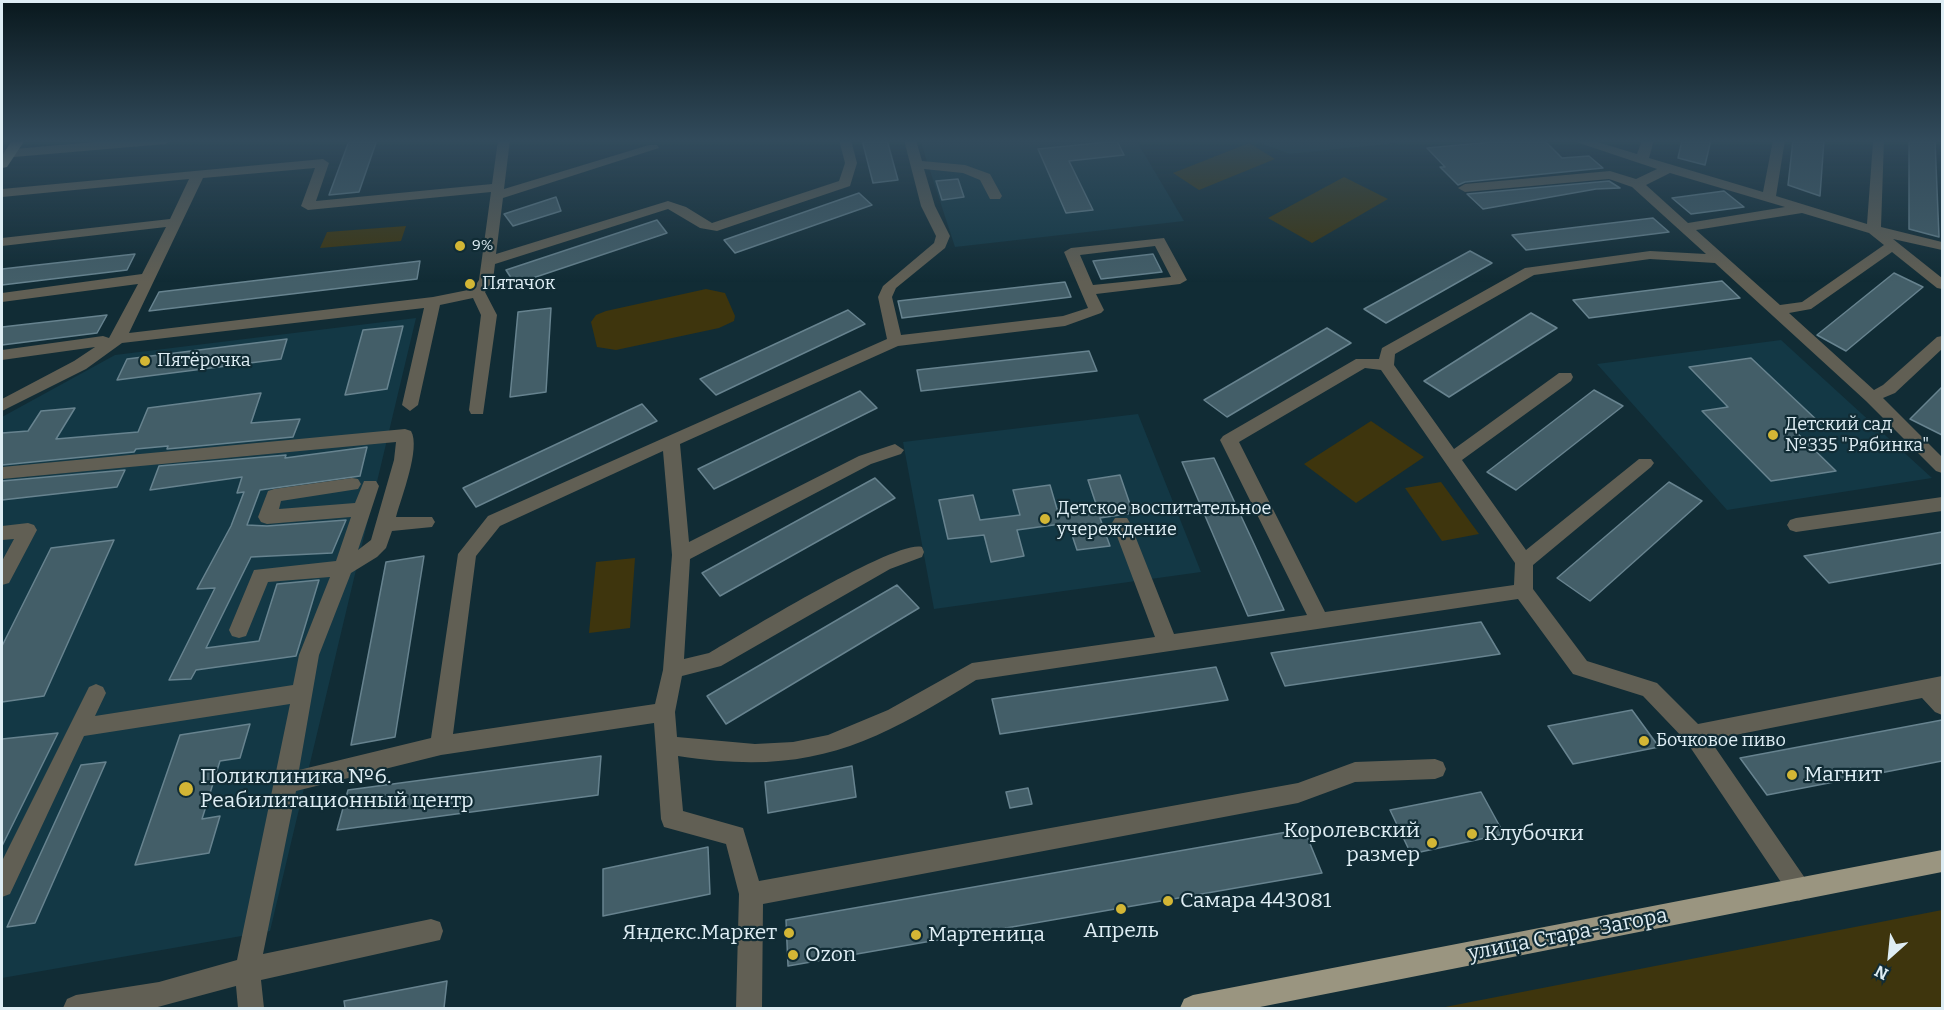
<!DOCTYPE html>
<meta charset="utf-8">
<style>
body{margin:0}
#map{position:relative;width:1944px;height:1010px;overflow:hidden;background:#112c35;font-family:Bitter,serif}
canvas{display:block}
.frame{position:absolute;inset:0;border:3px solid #deedf4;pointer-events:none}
.north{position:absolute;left:1860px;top:926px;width:60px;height:60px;-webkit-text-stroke:4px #112c35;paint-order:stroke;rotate:207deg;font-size:16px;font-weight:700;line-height:24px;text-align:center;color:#deedf4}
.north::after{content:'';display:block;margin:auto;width:21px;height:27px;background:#deedf4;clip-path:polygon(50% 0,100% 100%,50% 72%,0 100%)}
</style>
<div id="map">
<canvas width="1944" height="1010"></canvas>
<div class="frame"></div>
<div class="north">N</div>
</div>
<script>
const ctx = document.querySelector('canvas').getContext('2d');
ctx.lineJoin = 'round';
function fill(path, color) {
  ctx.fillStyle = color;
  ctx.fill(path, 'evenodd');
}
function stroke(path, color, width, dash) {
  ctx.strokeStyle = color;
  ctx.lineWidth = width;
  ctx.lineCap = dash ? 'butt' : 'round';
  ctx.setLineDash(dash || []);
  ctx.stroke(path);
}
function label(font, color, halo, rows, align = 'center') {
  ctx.font = font + ' Bitter,serif';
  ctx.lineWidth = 4.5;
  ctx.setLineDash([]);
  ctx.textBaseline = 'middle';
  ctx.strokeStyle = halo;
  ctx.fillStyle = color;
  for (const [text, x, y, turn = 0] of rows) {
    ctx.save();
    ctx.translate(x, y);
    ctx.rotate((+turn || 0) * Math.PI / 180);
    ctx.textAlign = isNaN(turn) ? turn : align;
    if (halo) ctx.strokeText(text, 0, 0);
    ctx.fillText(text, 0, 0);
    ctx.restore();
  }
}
fill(new Path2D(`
 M920 140H1136L1184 221 955 247Z
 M1251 140H1426L1290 154Z
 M416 318 270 931 2 978V417L115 355Z
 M1781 340 1932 478 1727 510 1597 364Z
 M1138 414 1201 572 934 609 903 442Z`), '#133845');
fill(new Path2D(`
 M1249 143 1275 159 1199 190 1173 173Z
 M1344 177 1388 199 1312 243 1268 218Z
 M406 226 401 241 320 248 327 232Z
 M706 289 725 293 735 316 734 321 719 328 616 350 597 347 591 322 596 315 606 311Z
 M1371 421 1424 457 1356 503 1304 464Z
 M1441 482 1479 534 1442 541 1405 488Z
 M635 558 630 628 589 633 596 562Z
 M1942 910V1008H1440Z`), '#3e350d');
const building = new Path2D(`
 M377 140 359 192 329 195 349 141Z
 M862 140H887L898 180 873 183Z
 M1513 140H1544L1562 158 1589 156 1603 168 1465 182 1458 185 1440 167H1445L1427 148Z
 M1682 140H1711L1705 165 1678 158Z
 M1793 140H1824L1820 196 1788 185Z
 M1909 140H1935L1939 237 1909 229Z
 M1117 141 1124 155 1069 161 1093 210 1066 213 1038 149Z
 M958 179 964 197 942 200 936 181Z
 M1609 181 1620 188 1596 189 1483 209 1467 194Z
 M1724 191 1744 207 1691 214 1672 198Z
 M859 193 872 205 735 253 724 240Z
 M556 197 561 211 513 226 504 214Z
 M1653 218 1669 232 1526 250 1512 235Z
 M657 220 667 233 515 284 506 270Z
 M1470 251 1492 263 1386 323 1364 309Z
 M135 254 127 270 2 285V269Z
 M1153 254 1162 272 1101 279 1093 261Z
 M420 261 417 279 149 311 159 292Z
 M1894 273 1923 287 1846 351 1817 335Z
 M1722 281 1740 298 1589 318 1573 300Z
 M1065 282 1071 297 902 318 898 301Z
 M551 308 546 392 510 397 518 312Z
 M848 310 865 324 716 395 700 379Z
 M1531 313 1557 328 1449 397 1424 381Z
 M107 315 97 333 2 345V327Z
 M403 326 387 389 345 395 363 330Z
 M1327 328 1351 343 1227 417 1204 400Z
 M287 339 281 359 117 380 127 359Z
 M1089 351 1097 371 921 391 917 370Z
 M1751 358 1821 424 1792 428 1836 471 1771 481 1702 411 1728 407 1689 367Z
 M1942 387V435L1910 419Z
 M1594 390 1623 406 1516 490 1487 472Z
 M860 391 877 408 714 489 698 469Z
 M261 393 251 423 300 419 293 437 167 449 168 446 136 449 134 452 2 465V433L28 431 41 411 75 408 56 439 138 432 148 408Z
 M642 404 657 421 476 507 463 488Z
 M367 447 360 476 260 490 247 525 267 526 346 520 332 553 251 557 206 648 259 641 277 584 319 580 296 656 196 670 191 679 169 680 215 588 197 589 231 526 244 492 237 493 242 477 150 490 159 466 286 455 285 458Z
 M1214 458 1255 546 1284 610 1248 616 1182 462Z
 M125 470 117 487 2 500V481Z
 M1120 475 1133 513 1100 518 1110 546 1077 550 1068 523 1017 530 1024 556 991 562 984 535 948 539 939 500 973 495 980 520 1020 515 1013 490 1050 485 1057 509 1096 504 1088 480Z
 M875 478 895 498 720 596 702 573Z
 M1669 482 1702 501 1590 601 1557 578Z
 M1942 532V563L1829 583 1804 556Z
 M114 540 44 696 2 702V646L51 548Z
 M424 556 395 737 351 745 386 562Z
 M897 585 919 608 726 724 707 696Z
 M1481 622 1500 654 1285 686 1271 653Z
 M1216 667 1228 700 1000 734 992 699Z
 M1632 710 1659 747 1573 764 1548 726Z
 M1942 720V761L1767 795 1740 758Z
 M250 724 240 758 220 761 202 819 220 816 209 853 135 865 180 735Z
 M58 733 2 846V739Z
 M601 756 598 795 337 830 348 790Z
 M106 762 35 923 7 927 81 765Z
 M852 766 856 797 768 813 765 782Z
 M1028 788 1032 804 1010 808 1006 792Z
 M1481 792 1504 834 1411 854 1390 810Z
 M1304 829 1322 873 788 966 786 920Z
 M708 847 710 894 603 916V869Z
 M447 981 444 1008H345L344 1001Z`);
fill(building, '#435e68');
stroke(building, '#67838f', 1.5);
fill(new Path2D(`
 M117 140H172L166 144 2 158V150Z
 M498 140H510L504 189 649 145H657L659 148 503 198 496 254 668 201 686 207 712 223 839 181 845 163 839 140H851L857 163 850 186 717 231 700 228 668 209 495 264 493 280 485 292 497 315 483 414H471L469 410 481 315 473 298 440 305 418 405 410 411 402 405 424 308 122 343 86 369 2 411V399L74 361 95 347 2 360V350L103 336 109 338 138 284 2 302V293L142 274 166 227 2 246V238L170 219 189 179 2 197V189L323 159 329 163 316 201 492 184ZM315 168 301 206 308 210 491 192 479 280 473 289 433 297 129 333 203 178Z
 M904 140H916L922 161 965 165 990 174 1002 196 1000 199H990L980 180 963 173 924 169 935 206 950 236 945 248 896 288 892 297 901 335 1063 316 1088 308 1064 252 1071 248 1164 238 1187 280 1180 284 1096 294 1104 310 1101 313 1065 326 898 346 680 444 689 542 859 456 895 444 904 450 901 454 871 464 690 559 684 659 709 653C741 635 896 539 922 547L924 552 922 557 890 569 721 666 682 676 675 712 677 737 755 744 793 742 828 735 888 710 972 663 1155 637 1112 523 1115 518H1127L1130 523 1174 634 1307 615 1220 440 1223 436 1356 359H1379L1382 348 1525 268 1650 251 1706 254 1632 187 1609 179 1465 192 1458 188 1465 184 1610 171 1636 179 1657 169 1570 140H1591L1637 154 1642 140H1654L1649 158 1763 192 1773 140H1785L1776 196 1867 224 1873 142 1884 140 1881 227 1942 242V250L1893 239 1942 278V289L1937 288 1892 252 1811 309 1789 313 1874 390 1883 385 1937 337 1942 336V349L1895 393 1883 398 1942 457V473L1936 471 1866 401 1715 263 1650 259 1534 275 1395 354 1394 365 1454 449 1559 373H1571L1573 377 1571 381 1462 460 1526 550 1639 459H1651L1654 463 1651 467 1533 565V589L1587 661 1657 683 1698 724 1942 676V715L1935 712 1922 698 1710 740 1807 881 1811 889 1807 897 1799 901 1791 897 1686 741 1643 696 1573 674 1518 599 976 680C869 747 807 776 678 756L683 811 743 828 759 881 1298 783 1355 762 1435 759 1443 762 1446 769 1443 776 1435 779 1355 782 1298 803 763 904 762 1008H736L739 894 726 844 664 827 661 819 654 723 441 755 296 791 263 954 431 919 440 922 443 931 440 940 261 980 264 1008H238L236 986 154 1008H63L67 999 76 995 159 982 237 960 290 704 84 736 10 894 2 897V861L89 687 96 684 103 687 106 693 95 716 293 685 299 655 330 577 268 582 246 636 239 638 232 636 229 630 254 570 336 561 351 517 267 524 261 522 258 517 268 491 274 489 352 478 358 479 361 484 358 489 281 501 279 509 355 503 364 481H376L379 486 358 550 371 540 394 460 396 442 2 479V467L405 429 411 431C421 448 401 498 396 517H432L435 522 432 527 392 531 386 548 377 557 351 573 319 655 299 770 431 738 458 554 488 516 887 339 878 297 883 286 934 243 936 236 921 206ZM1670 173 1785 207 1688 223 1646 185ZM1802 213 1869 233 1884 245 1802 302 1780 305 1696 230ZM1155 246 1171 277 1093 285 1080 255ZM1365 368 1381 370 1515 563 1514 585 1325 612 1239 442ZM663 451 672 555 663 670 655 704 453 734 476 556 500 526Z
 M1942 497V511L1796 532 1790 530 1787 525 1790 520 1796 518Z
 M28 523 34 525 37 530 9 583 2 585V561L14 539 2 540V526Z`), '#615f54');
fill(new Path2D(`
 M12 140H25L7 167 2 168V156Z
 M1942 850V872L1255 1008H1180L1184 999 1193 995Z`), '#9a9580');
stroke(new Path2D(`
 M2 143 3 140`), '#82979f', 1.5);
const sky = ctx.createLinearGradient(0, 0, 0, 282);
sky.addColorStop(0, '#09181d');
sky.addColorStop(0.5, '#324b5c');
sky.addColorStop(1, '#324b5c00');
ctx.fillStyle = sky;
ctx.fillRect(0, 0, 1944, 282);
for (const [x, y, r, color] of [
 [460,246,6,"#d3b635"],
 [470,284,6,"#d3b635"],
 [145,361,6,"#d3b635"],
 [1773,435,6,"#d3b635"],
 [1045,519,6,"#d3b635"],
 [1644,741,6,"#d3b635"],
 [1792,775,6,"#d3b635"],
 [186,789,8,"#d3b635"],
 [1472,834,6,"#d3b635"],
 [1432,843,6,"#d3b635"],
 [1168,901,6,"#d3b635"],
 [1121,909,6,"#d3b635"],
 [789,933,6,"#d3b635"],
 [916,935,6,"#d3b635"],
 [793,955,6,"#d3b635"]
]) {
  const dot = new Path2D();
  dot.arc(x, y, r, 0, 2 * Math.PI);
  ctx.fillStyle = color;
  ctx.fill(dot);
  stroke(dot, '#112c35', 2);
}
label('15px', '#deedf4', '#112c35', [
 ["9%",472,246]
], 'left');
label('18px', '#deedf4', '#112c35', [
 ["Пятачок",482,284],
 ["Пятёрочка",157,361],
 ["Детский сад",1785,425],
 ["№335 \"Рябинка\"",1785,446],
 ["Детское воспитательное",1057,509],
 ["учереждение",1057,530],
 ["Бочковое пиво",1656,741]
], 'left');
label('21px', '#deedf4', '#112c35', [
 ["Магнит",1804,775],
 ["Поликлиника №6.",200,777],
 ["Реабилитационный центр",200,801],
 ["Королевский",1420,831,"right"],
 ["размер",1420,855,"right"],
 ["Клубочки",1484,834],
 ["Самара 443081",1180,901],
 ["Апрель",1121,931,"center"],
 ["Яндекс.Маркет",777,933,"right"],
 ["Мартеница",928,935],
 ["Ozon",805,955]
], 'left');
label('21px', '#deedf4', '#112c35', [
 ["улица Стара-Загора",1568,935,-11]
]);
</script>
